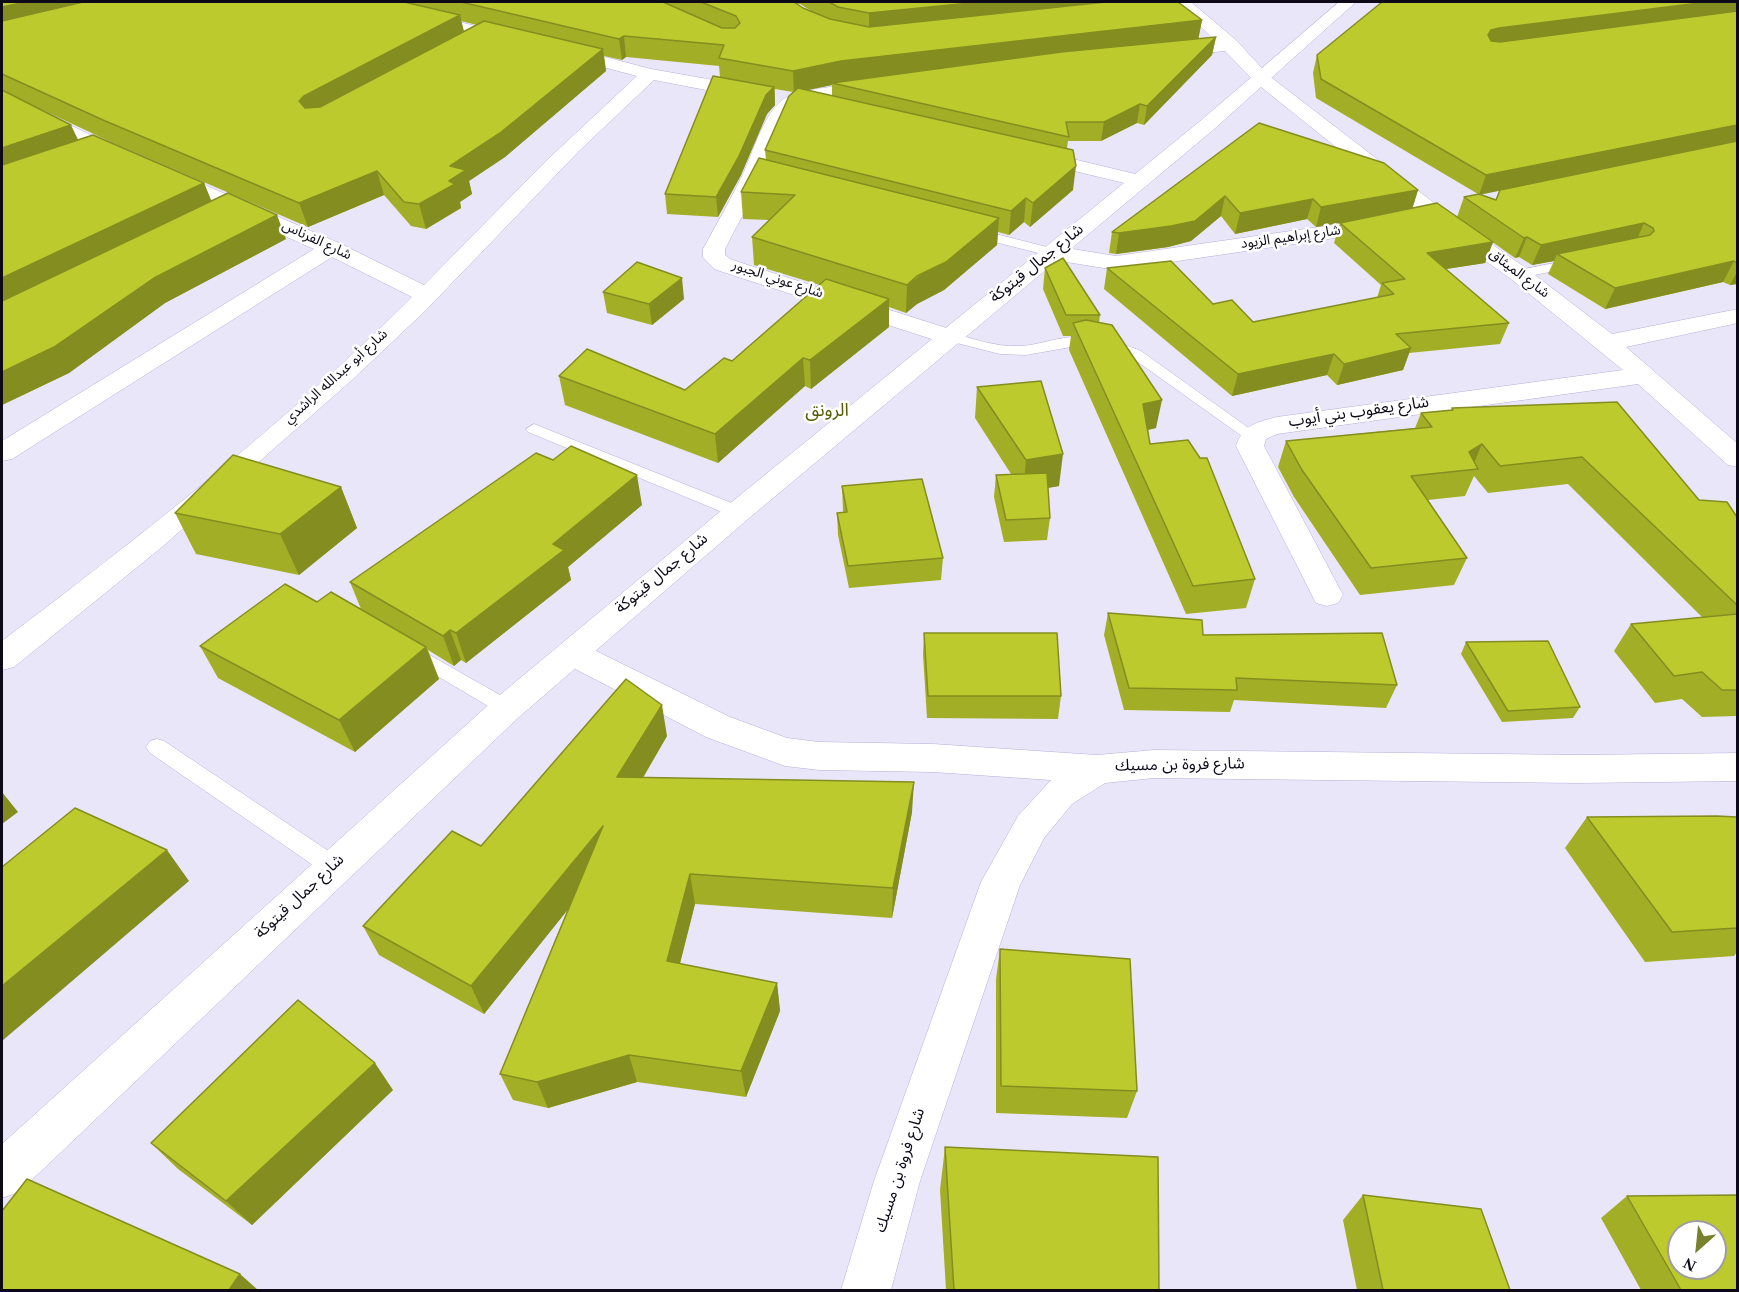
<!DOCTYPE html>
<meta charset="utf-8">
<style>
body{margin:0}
#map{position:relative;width:1739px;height:1292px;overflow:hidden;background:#eae6f9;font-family:Georgia,serif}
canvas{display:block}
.frame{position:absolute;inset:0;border:3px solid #0d0918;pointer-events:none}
.north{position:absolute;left:1667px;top:1220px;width:60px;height:60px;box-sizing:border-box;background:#fff;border:2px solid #9e9da3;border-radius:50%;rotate:207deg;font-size:16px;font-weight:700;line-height:24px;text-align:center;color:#0d0918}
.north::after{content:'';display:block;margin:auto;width:21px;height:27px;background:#78812c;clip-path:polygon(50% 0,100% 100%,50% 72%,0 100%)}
</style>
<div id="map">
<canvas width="1739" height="1292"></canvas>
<div class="frame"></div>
<div class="north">N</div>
</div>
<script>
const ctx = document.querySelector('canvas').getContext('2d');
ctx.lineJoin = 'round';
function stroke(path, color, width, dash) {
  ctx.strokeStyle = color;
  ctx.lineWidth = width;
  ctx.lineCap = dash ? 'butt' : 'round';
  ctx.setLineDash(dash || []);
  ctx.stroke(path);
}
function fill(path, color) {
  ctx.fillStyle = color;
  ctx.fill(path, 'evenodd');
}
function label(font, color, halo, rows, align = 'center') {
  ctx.font = font + ' Georgia,"Noto Sans Arabic",serif';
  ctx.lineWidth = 5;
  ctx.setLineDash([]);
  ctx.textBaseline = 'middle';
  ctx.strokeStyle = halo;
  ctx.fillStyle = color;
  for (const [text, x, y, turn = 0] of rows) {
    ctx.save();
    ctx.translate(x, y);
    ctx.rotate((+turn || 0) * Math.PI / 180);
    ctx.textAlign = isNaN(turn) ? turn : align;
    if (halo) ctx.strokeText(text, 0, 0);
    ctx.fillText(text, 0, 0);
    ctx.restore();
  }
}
const service = new Path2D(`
 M972 228 1059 250 1061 253 1054 257 967 235 965 232 967 229Z
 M1575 259 1582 263 1580 266 1519 278 1512 274 1519 270Z
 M950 333C973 338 994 347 1018 346 1034 346 1049 340 1064 338 1091 334 1116 341 1141 351L1260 436 1252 441 1246 439 1131 357 1103 348 1082 345 1026 355 1000 354 945 340 943 337 945 334Z
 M534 424 744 508 747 512 744 516H732L528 432 526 429Z
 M412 645 514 703 517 708 514 713 507 716 500 713 405 657 402 652 405 647Z
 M157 739 164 741 342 860 345 867 342 874 334 877 326 874 150 753 146 747 150 741Z`);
const minor = new Path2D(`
 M347 2H373L519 36 522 40 519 44 513 45 349 5Z
 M1174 2H1191L1237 41 1268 75 1442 209 1527 269 1612 334 1738 309V323L1626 347 1738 444V467L1728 465 1638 384 1277 434 1266 439 1264 446 1343 595 1338 603 1327 606 1316 603 1236 446C1243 425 1257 422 1277 417L1623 370 1511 279 1426 219 1256 83 1225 51 1170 56 1164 55 1161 51 1164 47 1216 41Z
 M563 46 651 69 753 87 760 89 762 93 760 97 753 99 654 80 579 151 426 310 352 380 162 547 14 667 2 670V641C142 535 287 422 412 297L332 257 12 459 2 461V441L314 249 98 153 2 105V93L112 145 339 243 424 285 546 161 637 76 557 55 554 51 557 47Z
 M878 81 885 83 887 87 885 91 814 101 801 105 793 112 784 125 763 176 725 249V255L730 259 751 266 959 332 962 337 959 342 950 344 941 342 735 276 714 269 703 257V249C716 225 730 201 742 176 753 154 764 109 787 97 807 87 855 85 878 81Z
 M1031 149 1148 177 1151 181 1148 185 1141 187 1024 159 1021 155 1024 151Z
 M1382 218 1390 220 1393 225 1390 230 1116 270 1054 260 1046 258 1043 253 1046 248 1054 246 1116 256Z
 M572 641 584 645 730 717 787 738 819 742 933 744 1097 755 1154 750 1579 755 1738 753V781L1579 783 1154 778 1105 783 1072 804 1044 838 1020 885 920 1181 891 1290H841L874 1181 981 882 1018 816 1051 780 933 772 819 770 785 766 706 737 560 661 555 653 560 645Z`);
const tertiary = new Path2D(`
 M1339 2H1356L1213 130 748 519 519 717 19 1192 2 1198V1144L495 699 728 505 1199 122Z`);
stroke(service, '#b7aeda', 1);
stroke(minor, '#b7aeda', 1);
stroke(tertiary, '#b7aeda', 1);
fill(service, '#fff');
fill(minor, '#fff');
fill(tertiary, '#fff');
fill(new Path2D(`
 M2 2H1178L1202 20 1198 39 1216 37 1212 55 1144 125 1137 123 1101 141H1068L1067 148 1073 190 1030 227 1024 222 1009 235 998 232 997 245 944 290 917 304 906 313 889 307V327L811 389 805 386 718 463 565 405 559 376 685 390 732 361 820 285 754 265 752 237 769 220 743 219 741 192 766 160 765 150 793 92 775 89V105L767 114 741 175 718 217 667 214 665 194 720 77 719 66 626 57 622 60 604 56 606 71 505 157 469 181 472 194 460 202 461 208 426 229 411 226 384 195 308 227 113 143 17 98 79 140 204 183 211 201 286 239 165 303 69 373 2 405ZM797 4H800L813 12 803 8ZM461 21 477 25 464 32ZM832 85V96L806 90Z
 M1737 2V284L1730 285 1723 282 1605 309 1548 274 1554 261 1532 265 1519 257 1515 258 1457 217 1464 197 1478 194 1316 98 1313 73 1317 55ZM1500 190 1496 200 1480 194Z
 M1259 123 1418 190 1412 208 1493 242 1485 263 1446 269 1509 323 1500 344 1409 353 1403 370 1337 385 1327 375 1232 396 1104 289 1107 268 1213 304 1253 322 1377 298 1381 285 1334 243 1340 223 1346 222 1316 227 1307 219 1235 234 1221 216 1191 241 1168 247 1116 254 1109 253 1112 232Z
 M1045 268 1100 315 1099 323 1156 428 1148 430 1150 444 1255 579 1246 608 1186 614 1069 350 1071 336H1063L1043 289Z
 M603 292 684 299 652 325 607 313Z
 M977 387 1059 486 1048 488 1050 518 1047 540 1004 542 994 497 996 475 1011 474 975 418Z
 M1452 408 1699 500 1737 517V716L1702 717 1682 699 1655 703 1614 651 1631 624 1703 618 1568 484 1488 493 1474 476 1465 496 1428 500 1467 558 1454 585 1360 595 1294 497 1278 467 1286 441 1415 428 1421 413 1451 410Z
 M842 486 943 558 941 580 849 588 838 535 837 513 843 512Z
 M341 487 357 528 299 575 196 554 175 513Z
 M642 505 568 567 571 580 466 663 461 660 454 666 428 650 439 679 355 752 218 678 200 646 317 602 361 609 350 582Z
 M1108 613 1203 635 1397 685 1386 708 1234 700 1230 712 1124 710 1104 635Z
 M924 633 1061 696 1058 719 927 718 923 655Z
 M1466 642 1580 707 1573 718 1502 722 1461 654Z
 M667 736 643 778 912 812 892 918 695 904 680 964 777 983 780 1011 746 1097 637 1082 548 1108 513 1100 500 1074 568 909 484 1014 379 955 363 926 481 846Z
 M1587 817H1737V952L1734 956 1645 962 1565 848Z
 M1000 949 1137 1091 1127 1118 996 1113V979Z
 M393 1090 252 1225 178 1169 151 1143Z
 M945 1147 1159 1290H946L940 1190Z
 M1363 1195 1510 1290H1357L1343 1220Z
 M1627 1196 1737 1290H1641L1601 1218Z`), '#a3ae27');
fill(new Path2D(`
 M26 2H120L2 30V7Z
 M980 2H1173L869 34V13Z
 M1707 2H1737V14L1493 46 1488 35 1491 30 1499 28Z
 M460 15 465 36 307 124 299 101 304 96Z
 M1202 20 1198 41 832 83V85L794 93 793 71 841 61Z
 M624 36 626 57 622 60 619 39Z
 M1216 37 1212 55 1144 125 1147 106Z
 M603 49 606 71 505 157 469 181 472 194 460 202 461 208 426 229 419 204 449 181 450 166Z
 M774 87 775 105 767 114 741 175 718 217 716 197 766 95Z
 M1140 104 1137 123 1101 141 1104 122Z
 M71 125 82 148 2 176V148Z
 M1737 125V142L1479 195 1486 175Z
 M1076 166 1073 190 1030 227 1033 203Z
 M377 171 384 195 308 227 299 203Z
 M204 183 214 207 2 310V278Z
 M1418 190 1412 210 1316 227 1321 207Z
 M1225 196 1221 216 1191 241 1168 247 1116 254 1119 233Z
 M1026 198 1024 222 1009 235 1011 211Z
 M1313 199 1307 219 1235 234 1240 213Z
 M277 215 286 239 165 303 69 373 2 405V372L154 278Z
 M999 218 997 245 944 290 917 304 906 313 907 285Z
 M1644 223 1635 244 1557 254 1554 261 1532 265 1541 245Z
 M1527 237 1519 257 1515 258 1524 238Z
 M1493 242 1485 263 1420 273 1427 253Z
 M1734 261 1723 282 1605 309 1615 288Z
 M1737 272V284L1730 285Z
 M682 278 684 299 652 325 649 304Z
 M889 299V327L811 389 810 360Z
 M1411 348 1403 370 1337 385 1344 364Z
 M1334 354 1327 375 1232 396 1238 374Z
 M803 358 805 386 718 463 715 434Z
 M1162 400 1156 428 1138 432 1143 404Z
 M1482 444 1471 470 1469 452Z
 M1063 454 1059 486 1023 492 1026 460Z
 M637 475 642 505 568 567 571 580 466 663 456 633 553 544Z
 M341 487 357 528 299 575 280 534Z
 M450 630 461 660 454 666 443 636Z
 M426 647 439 679 355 752 339 720Z
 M662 705 667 736 625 808 617 777Z
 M914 782 912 812 892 918 893 888Z
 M2 792 18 812 2 824Z
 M603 826 611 856 484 1014 471 986Z
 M167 850 189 881 2 1041V986Z
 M690 874 695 904 673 990 667 961Z
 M777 983 780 1011 746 1097 741 1071Z
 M629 1055 637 1082 548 1108 537 1082Z
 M375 1063 393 1090 252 1225 226 1201Z
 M240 1274 258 1290H229Z`), '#848d20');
const building = new Path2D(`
 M2 2H26L2 7Z
 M83 2H404L460 15 304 96 299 101 305 108 320 107 484 21 603 49 500 133 450 166 466 170 449 181 455 184 419 204 404 202 377 171 299 203 103 120 2 74V21Z
 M461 2H663L722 28H735L740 23 736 16 701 2H794L803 8 830 19 869 27 1106 2H1178L1202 20 841 61 793 71 719 58 724 45 624 36 619 39Z
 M829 2H980L869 13 838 7Z
 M1382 2H1707L1499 28 1491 30 1488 35 1491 41 1500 42 1737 11V125L1486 175 1321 79 1317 55Z
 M1216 37 1147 106 1140 104 1104 122H1066L1069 137 832 83 1061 52Z
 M713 76 774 87 766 95 739 156 716 197 665 194Z
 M798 88 1073 150 1076 166 1033 203 1026 198 1011 211 765 150 789 96Z
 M2 90 71 125 2 148Z
 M1259 123 1384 163 1418 190 1321 207 1313 199 1240 213 1225 196 1195 221 1171 226 1119 233 1112 232Z
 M93 135 204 183 2 278V165Z
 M1737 141V263L1734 261 1615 288 1557 254 1650 235 1654 231 1653 228 1644 223 1541 245 1527 237 1524 238 1464 197 1479 194 1496 200 1500 190Z
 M759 158 999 218 946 262 917 276 907 285 752 237 795 195 741 192Z
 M228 193 277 215 154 278 54 347 2 372V301Z
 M1437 203 1493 242 1427 253 1509 323 1396 334 1411 348 1344 364 1334 354 1238 374 1107 268 1171 261 1213 304 1232 300 1253 322 1394 294 1382 283 1405 279 1340 223Z
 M1063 258 1100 315H1066L1045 268Z
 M637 262 682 278 649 304 603 292Z
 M826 279 889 299 810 360 803 358 715 434 559 376 587 349 685 390 724 358 732 361Z
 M1086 320 1112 325 1162 400 1143 404 1150 444 1188 440 1200 458H1207L1255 579 1193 586 1073 323Z
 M1041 381 1063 454 1026 460 977 387Z
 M1617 402 1699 500 1727 502 1737 517V605L1582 457 1500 466 1482 444 1469 452 1478 469 1411 476 1467 558 1371 568 1302 470 1286 441 1432 427 1421 413 1453 410 1452 408Z
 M571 446 637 475 553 544 564 550 456 633 450 630 443 636 350 582 536 453 553 460Z
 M233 455 341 487 280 534 175 513Z
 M1047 473 1050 518 1006 520 996 475Z
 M922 479 943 558 848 566 837 513 847 512 842 486Z
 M285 584 317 602 331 592 426 647 339 720 200 646Z
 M1108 613 1202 620 1203 635 1382 633 1397 685 1236 678 1237 690 1129 688Z
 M1737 614V690H1722L1702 672 1674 676 1631 624Z
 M924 633H1057L1061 696H928Z
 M1548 641 1580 707 1508 711 1466 642Z
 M626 679 662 705 617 777 914 782 893 888 690 874 667 961 777 983 741 1071 629 1055 537 1082 500 1074 603 826 471 986 363 926 452 831 481 846Z
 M75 808 167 850 2 986V867Z
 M1717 816 1737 817V928L1672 932 1587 817Z
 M1000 949 1130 959 1137 1091 1001 1086Z
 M298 1000 375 1063 226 1201 151 1143Z
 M945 1147 1158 1157 1159 1290H954Z
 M27 1179 240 1274 229 1290H2V1211Z
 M1363 1195 1481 1209 1510 1290H1383Z
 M1737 1195V1290H1681L1627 1196ZM1679 1232H1715V1268H1679Z`);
fill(building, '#bdca2d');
stroke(building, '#848d20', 1.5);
label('14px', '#0d0918', '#fff', [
 ["شارع إبراهيم الزيود",1291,239,-8],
 ["شارع الفرناس",316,242,25],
 ["شارع الميثاق",1518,275,37],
 ["شارع عوني الجبور",777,281,18],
 ["شارع أبو عبدالله الراشدي",337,378,-42]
]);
label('16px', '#0d0918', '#fff', [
 ["شارع جمال قيتوكة",1038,265,-39],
 ["شارع يعقوب بني أيوب",1359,414,-8],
 ["شارع جمال قيتوكة",663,575,-40],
 ["شارع فروة بن مسيك",1180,767,-1],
 ["شارع جمال قيتوكة",301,898,-43],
 ["شارع فروة بن مسيك",902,1171,-72]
]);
label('18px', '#545b03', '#fff', [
 ["الرونق",827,413]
]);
</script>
